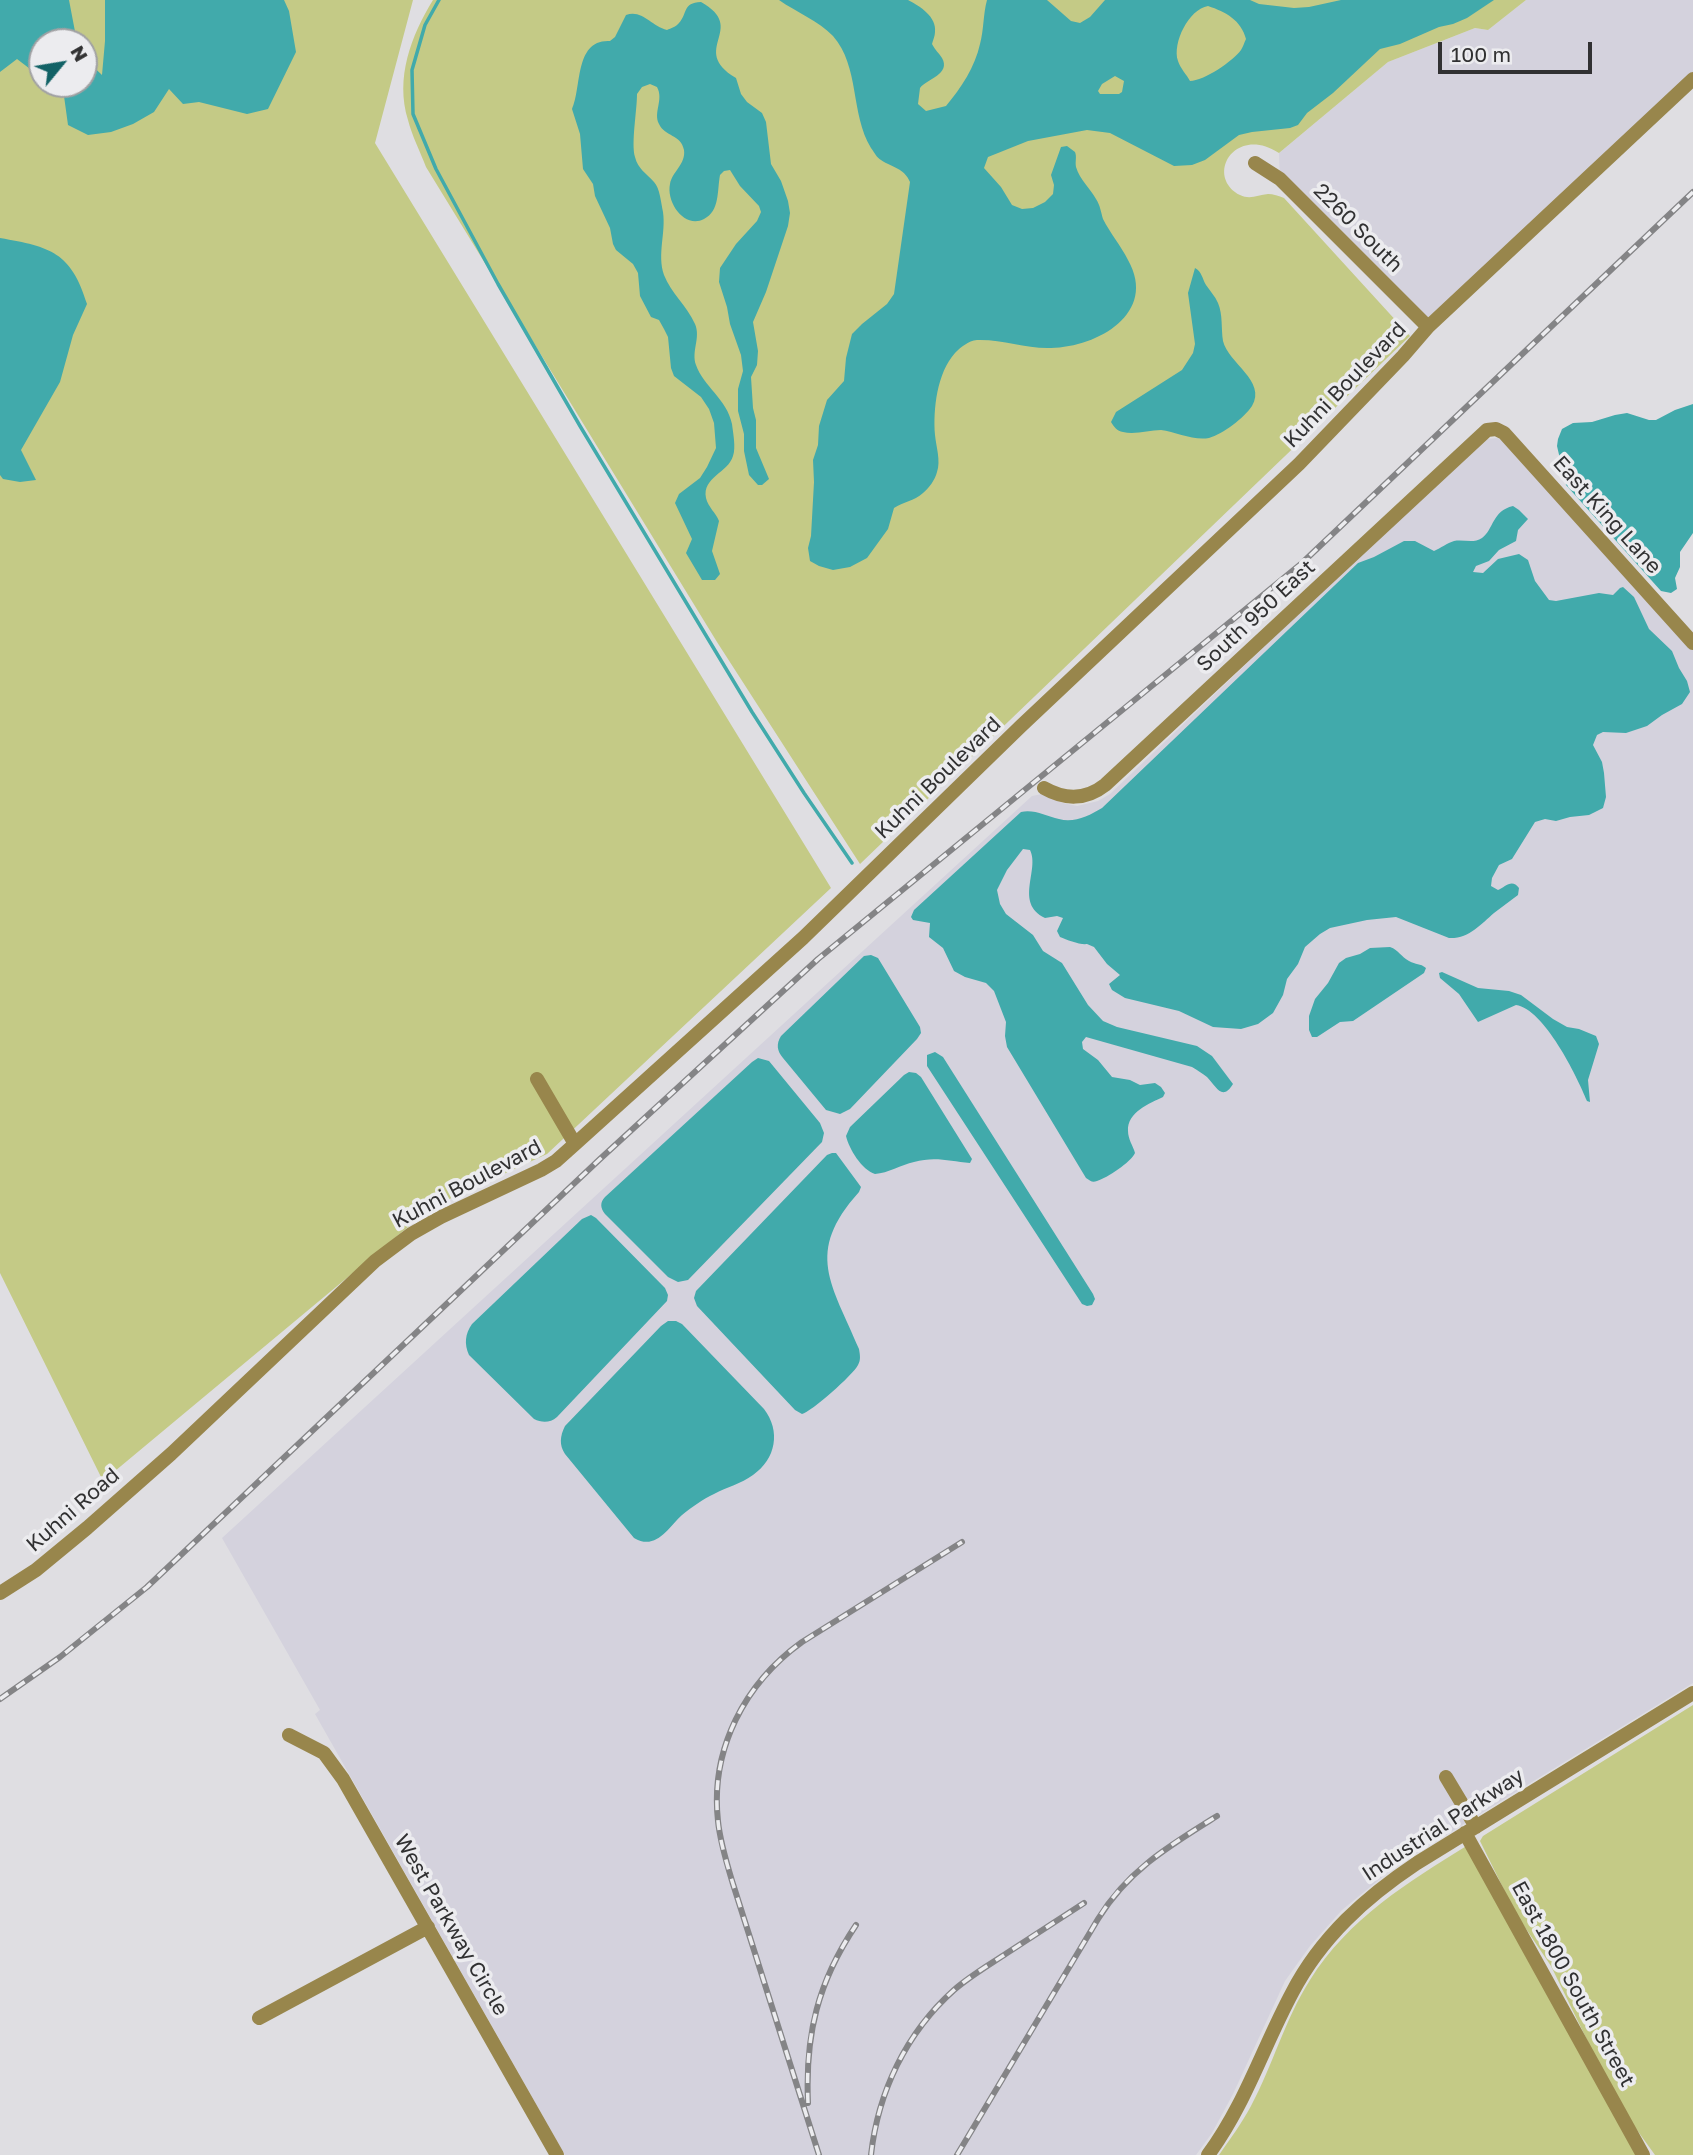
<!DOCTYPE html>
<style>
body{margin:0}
#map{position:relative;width:1693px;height:2155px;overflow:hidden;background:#dfdee2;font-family:"Golos Text",sans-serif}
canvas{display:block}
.north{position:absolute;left:28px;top:28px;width:70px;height:70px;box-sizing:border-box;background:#ececef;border:2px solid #a1a1a3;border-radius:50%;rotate:60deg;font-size:19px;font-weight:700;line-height:28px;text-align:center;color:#313132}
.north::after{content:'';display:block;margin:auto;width:24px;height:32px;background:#126266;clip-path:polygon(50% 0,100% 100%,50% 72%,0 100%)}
.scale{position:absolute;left:1438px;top:42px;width:154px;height:32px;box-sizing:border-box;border:4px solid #313132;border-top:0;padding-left:9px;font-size:21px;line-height:24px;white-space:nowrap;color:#313132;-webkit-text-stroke:5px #ececef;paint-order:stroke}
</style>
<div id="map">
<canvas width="1693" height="2155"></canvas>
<div class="north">N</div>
<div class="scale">100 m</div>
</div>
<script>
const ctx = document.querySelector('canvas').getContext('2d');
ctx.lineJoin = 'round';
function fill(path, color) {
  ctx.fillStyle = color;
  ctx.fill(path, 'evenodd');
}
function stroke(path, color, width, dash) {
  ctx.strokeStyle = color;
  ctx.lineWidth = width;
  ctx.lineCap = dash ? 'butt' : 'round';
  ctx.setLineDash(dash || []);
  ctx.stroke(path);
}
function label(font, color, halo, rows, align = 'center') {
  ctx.font = font + ' "Golos Text",sans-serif';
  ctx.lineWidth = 7;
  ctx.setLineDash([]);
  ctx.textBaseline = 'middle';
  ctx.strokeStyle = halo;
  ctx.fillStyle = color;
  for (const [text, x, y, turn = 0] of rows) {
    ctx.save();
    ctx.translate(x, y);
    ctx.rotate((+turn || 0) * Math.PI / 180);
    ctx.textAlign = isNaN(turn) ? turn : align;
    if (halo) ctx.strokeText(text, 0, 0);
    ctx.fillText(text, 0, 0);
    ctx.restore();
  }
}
fill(new Path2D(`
 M1526 0H1693V79L1428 327 1280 179 1279 153 1388 62 1475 28 1488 30Z
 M1497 438 1502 440 1693 649V1683L1397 1865 1342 1910 1310 1946 1285 1981 1233 2094 1212 2133 1196 2155H565L315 1714 320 1710 222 1538 1032 796 1042 794 1063 803 1077 806 1098 801 1110 794 1477 444 1487 439Z`), '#d4d2dd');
fill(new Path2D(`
 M0 0H413L375 143 831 888 547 1154 432 1207 103 1481 0 1273ZM42 42H84V84H42Z
 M433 0H1526L1488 30 1475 28 1388 62 1279 153C1235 124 1204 176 1240 195 1250 200 1258 195 1268 194 1273 194 1279 196 1284 198L1410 336 860 864 717 642 426 167C420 151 412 136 408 120 395 78 411 36 433 0Z
 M1693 1705V2155H1655L1629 2119 1589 2044 1551 1966 1516 1914 1480 1841 1483 1836Z
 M1468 1845 1641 2155H1219C1230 2139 1242 2123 1251 2106 1273 2065 1285 2019 1310 1980 1348 1919 1408 1882 1468 1845Z`), '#c4ca86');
fill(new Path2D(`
 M0 0H69L77 42H42V78L17 59 0 72Z
 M105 0H284L289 11 296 52 268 109 247 114 199 102 183 104 169 89 154 112 133 124 111 132 88 135 68 125 64 96 50 84H84V58L102 75 105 41Z
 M779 0H908C920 6 937 17 935 32 935 36 933 40 932 44 935 50 939 53 942 58 951 74 927 79 920 88L918 104 926 111 946 106C961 88 975 67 980 44 984 29 983 15 987 0H1047L1071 21 1080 23 1090 17 1105 0H1250L1259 4 1294 8 1309 7 1341 0H1494L1467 18 1453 24 1439 27 1400 44 1380 49 1333 93 1307 113 1298 125 1290 128 1252 132 1239 135 1205 160 1192 165 1174 166 1110 133 1087 130 1028 141 988 157 984 168 1001 187 1012 205 1022 209 1033 208 1045 202 1053 194 1054 185 1051 175 1061 147 1067 146 1075 152C1077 157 1075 161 1076 167 1080 180 1090 188 1096 199 1100 205 1101 212 1103 219 1110 233 1121 246 1128 260 1158 313 1098 347 1051 348 1026 349 1002 339 977 340 968 341 961 347 955 353 937 373 933 409 935 435 936 446 941 461 937 472 935 480 929 488 923 493 914 501 903 502 894 508L888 529 867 558 850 567 833 570 819 566 810 561 808 548 811 536 814 482 813 460 818 445 819 426 827 400 844 381 846 358 852 334 862 324 887 304 894 294 910 182C904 168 893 168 881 160 877 158 874 152 871 148 850 113 860 67 833 36 819 21 796 12 779 0ZM1208 6C1226 12 1241 20 1246 39 1244 43 1243 47 1241 50 1233 61 1204 81 1190 81 1187 75 1180 68 1178 61 1172 43 1189 9 1208 6ZM1115 76 1124 81 1122 92 1119 94H1100L1098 91 1102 84Z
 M701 2C749 29 688 49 736 78L741 94 747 102 762 113 766 122 771 164 781 181 788 201 790 213 788 226 766 292 753 322 758 351 757 365 751 377 753 408 756 420V448L769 479 762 485H758L749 475 744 451V434L738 411V389L743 371 741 355 730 324 727 307 719 282 720 268 736 244 757 221 761 212 759 206 740 186 730 170 724 171 720 175C717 191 720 211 704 219 685 229 666 203 670 184 672 172 686 164 684 150 681 134 665 137 659 124 653 112 664 100 657 87L650 84 642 87 637 94C637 111 631 143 635 157 638 169 646 173 654 182 660 188 661 203 663 212 666 233 657 254 664 275 671 293 687 306 695 324 701 338 691 351 696 365 703 386 727 399 732 424 733 433 736 447 733 456 728 473 702 477 706 498 708 507 716 513 719 521L712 551 720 574 715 580H702L686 553 692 539 675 503 679 494 700 478 707 467 716 448 714 423 709 409 701 397 674 376 671 368 668 337 664 329 659 320 651 317 640 296 638 273 633 264 616 250 613 244 610 228 595 196 593 184 583 169 580 134 572 109C582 88 574 39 610 41L615 37 626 15C642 9 651 26 667 30 671 28 676 27 679 23 688 13 682 3 701 2Z
 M0 238C51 247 71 252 87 304L73 335 60 382 21 450 36 480 20 482 3 479 0 475Z
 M1195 268C1202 272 1202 278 1206 285 1210 291 1215 296 1218 303 1223 315 1221 328 1223 341 1228 363 1267 381 1252 406 1244 418 1223 434 1209 438 1194 441 1176 432 1161 430 1149 430 1135 435 1123 432 1117 431 1114 427 1111 422L1116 412 1182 370 1193 353 1195 344 1188 293Z
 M1693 404V533L1680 552V567L1675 578 1677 589 1671 593 1661 591 1566 485 1557 446 1558 439 1562 429 1573 423 1592 422 1615 415 1627 413 1649 420H1656L1675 410Z
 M1513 506 1519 510 1528 519 1518 530 1516 541 1499 550 1489 561 1476 566 1473 572 1483 573 1498 559 1519 554 1528 560 1535 581 1549 600 1556 601 1599 593 1613 595 1620 588 1623 587 1634 597 1649 629 1672 651 1679 668 1687 681 1690 692 1682 704 1662 715 1647 726 1626 733 1603 732 1597 735 1593 745 1602 762 1604 773 1606 797 1603 808 1589 815 1570 817 1556 821 1545 819 1535 822 1512 859 1499 865 1492 878 1491 886 1498 890C1505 887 1512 878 1519 888L1518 895C1510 901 1502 907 1494 913 1481 924 1469 939 1449 938L1396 917 1367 920 1330 928 1320 934 1305 947 1298 964 1287 979 1283 995 1273 1013 1258 1024 1241 1029 1213 1027 1179 1011 1125 998 1112 990 1109 984 1120 975 1107 964 1094 947 1087 944C1080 945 1067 940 1060 937L1057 931 1063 918 1057 916 1045 918C1014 903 1040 870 1030 850L1023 849 1007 870 997 890 1000 904 1006 914 1033 935 1043 951 1062 963 1088 1005 1103 1021 1117 1027 1197 1046 1212 1056 1233 1084C1222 1102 1216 1086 1207 1077 1202 1073 1197 1070 1192 1067L1086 1037 1082 1042 1083 1049 1098 1060 1112 1077 1130 1080 1140 1085 1155 1083 1161 1087 1165 1093 1163 1097C1150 1103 1127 1112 1128 1131 1128 1139 1133 1146 1135 1153 1131 1162 1107 1178 1097 1181 1092 1183 1091 1181 1086 1178L1007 1047 1005 1036 1006 1022 994 991 986 983 965 977 954 971 943 948 929 937 930 923 913 920 911 917 914 910 1021 812C1034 809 1046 816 1059 819 1074 823 1089 816 1102 808L1358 563 1374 557 1404 541H1415L1434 551C1441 548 1447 543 1454 541 1464 539 1473 544 1482 538 1494 529 1492 511 1513 506Z
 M1390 947C1399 950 1401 957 1409 961 1416 965 1420 963 1426 968L1424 973 1353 1021 1340 1022 1317 1037H1312L1309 1030V1016L1315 999 1328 983 1339 963 1346 958 1360 954 1370 948Z
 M871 955 878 958 920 1027 921 1033 917 1039 850 1109 840 1114 826 1110 783 1058C777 1051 776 1044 781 1036L864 956Z
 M1442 972 1478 988 1509 991 1521 995 1553 1019 1567 1027 1579 1029 1596 1036 1599 1044 1588 1080 1590 1102 1587 1101C1577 1076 1544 1009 1516 1005L1478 1022 1459 994 1440 978 1439 973Z
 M935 1052 943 1057 1093 1294 1095 1299 1092 1305 1087 1306 1082 1304 927 1066V1055Z
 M758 1058 769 1061 820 1123 824 1133 822 1142 688 1280 678 1282 668 1277 605 1214C600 1208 600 1202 605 1197L752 1062Z
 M909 1072 916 1073 921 1077 972 1159 970 1163C950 1161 934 1156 914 1162 901 1165 888 1173 875 1174 862 1170 849 1149 846 1136L850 1127 904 1075Z
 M832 1153H836L861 1187 859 1192C804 1253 832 1284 859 1349 860 1355 861 1360 858 1365 853 1375 811 1412 802 1414L795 1410 697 1306 694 1298 696 1291 827 1155Z
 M591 1215 596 1218 665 1288 668 1295 667 1301 557 1417C550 1423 542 1423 534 1419L469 1355C464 1344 465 1334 472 1324L582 1219Z
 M668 1321H676L682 1324 764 1409C781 1431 776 1459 753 1475 741 1484 727 1487 714 1494 703 1499 692 1507 682 1515 668 1528 656 1551 634 1538L565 1454C559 1445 560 1436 565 1426L661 1326Z`), '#41aaab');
stroke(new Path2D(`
 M439 0 425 25 412 70 413 114 436 169 498 284 580 426 752 712 804 793 852 863`), '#41aaab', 3.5);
stroke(new Path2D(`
 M1255 163 1280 179 1428 327
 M1044 788C1065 800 1086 800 1105 785L1487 430 1496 429 1504 433 1693 643
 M537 1079 575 1144
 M0 1593 36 1570 87 1528 171 1454 375 1261 411 1234 441 1217 541 1170 556 1161 575 1144 803 938 1021 726 1299 464 1403 356 1428 327 1693 79
 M289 1735 324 1753 343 1779 557 2155
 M1446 1777 1476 1827
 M1465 1833 1643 2155
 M259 2018 428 1927
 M1208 2155C1245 2105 1263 2047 1292 1993 1321 1937 1366 1897 1417 1863L1693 1693`), '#98864c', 14);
const rail = new Path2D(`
 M0 1699 60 1657 147 1587 600 1159 818 959 1302 563 1693 192
 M808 2103C805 2034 818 1982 856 1925
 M819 2155 733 1884C727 1864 720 1842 718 1821 710 1749 745 1683 802 1642L962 1542
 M871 2155C878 2092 906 2033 954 1990 970 1976 989 1965 1007 1953 1033 1936 1058 1920 1084 1903
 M957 2155 1098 1919C1128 1870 1169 1846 1217 1816`);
stroke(rail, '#848486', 6);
stroke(rail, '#ececef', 3.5, [10]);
label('21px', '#313132', '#ececef', [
 ["2260 South",1358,228,45],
 ["Kuhni Boulevard",1345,385,-46],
 ["East King Lane",1607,515,48],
 ["South 950 East",1256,616,-43],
 ["Kuhni Boulevard",938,778,-44],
 ["Kuhni Boulevard",467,1184,-28],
 ["Kuhni Road",73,1510,-41],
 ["Industrial Parkway",1443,1825,-33],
 ["West Parkway Circle",451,1925,60],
 ["East 1800 South Street",1573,1984,61]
]);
</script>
